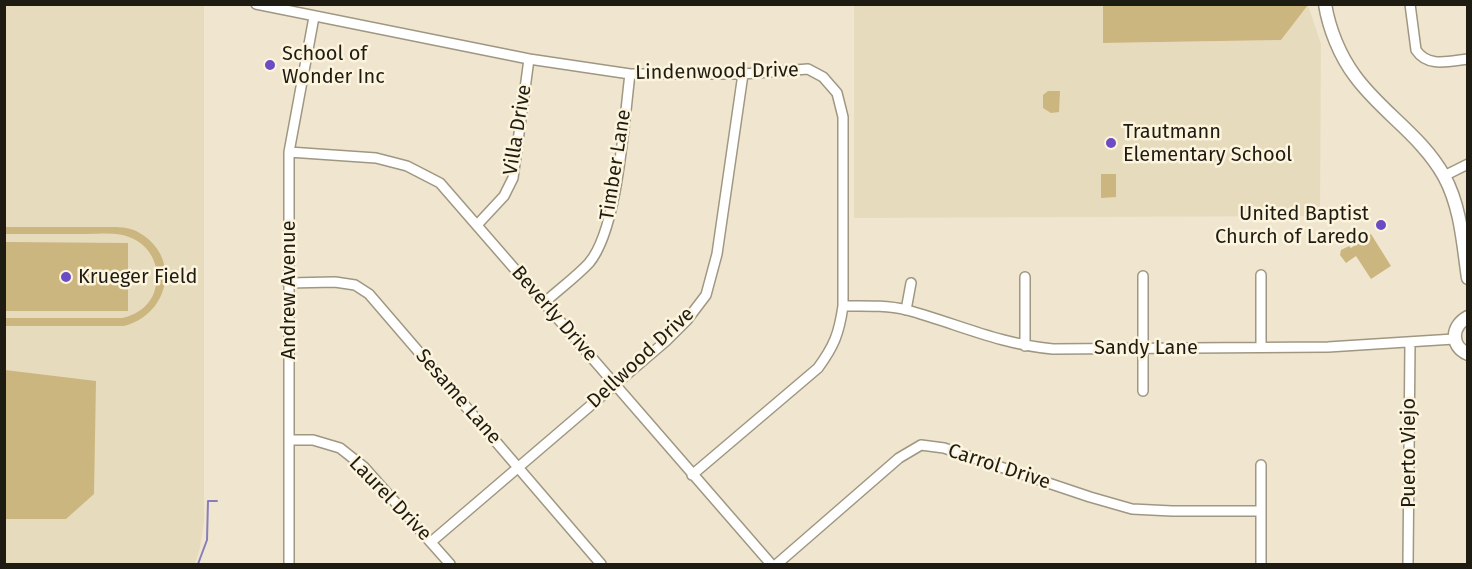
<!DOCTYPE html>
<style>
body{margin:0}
#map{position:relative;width:1472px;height:569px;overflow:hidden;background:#f0e6d0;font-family:"Fira Sans",sans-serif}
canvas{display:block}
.frame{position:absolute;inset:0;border:6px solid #1e1b13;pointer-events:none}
</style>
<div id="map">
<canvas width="1472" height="569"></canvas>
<div class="frame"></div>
</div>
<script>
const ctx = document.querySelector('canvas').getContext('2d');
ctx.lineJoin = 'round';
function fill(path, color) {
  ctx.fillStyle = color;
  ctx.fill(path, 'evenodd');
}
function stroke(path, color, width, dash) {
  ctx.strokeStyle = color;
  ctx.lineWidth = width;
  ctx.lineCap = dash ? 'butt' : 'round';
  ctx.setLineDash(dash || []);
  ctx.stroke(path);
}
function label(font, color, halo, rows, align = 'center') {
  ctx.font = font + ' "Fira Sans",sans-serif';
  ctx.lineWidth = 5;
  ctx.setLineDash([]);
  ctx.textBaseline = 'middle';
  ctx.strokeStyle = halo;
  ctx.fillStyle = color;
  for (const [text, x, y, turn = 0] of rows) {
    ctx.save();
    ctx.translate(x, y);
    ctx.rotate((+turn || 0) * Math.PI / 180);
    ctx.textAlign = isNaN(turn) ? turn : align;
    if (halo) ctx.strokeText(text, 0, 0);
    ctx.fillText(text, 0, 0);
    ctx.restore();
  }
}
fill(new Path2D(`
 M854 4 1103 5 1104 43 1281 40 1308 5 1321 44 1320 216 854 218Z
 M4 5H204V522L200 548 195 564H5Z`), '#e7dbbe');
fill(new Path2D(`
 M1103 5V4L1308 5 1281 40 1103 43Z
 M1048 91H1060L1059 112 1051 113 1043 108V95Z
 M1101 174H1116V197L1101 198Z
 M5 227H109C118 227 128 227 136 231 182 254 171 314 124 326H5V318H122C140 314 153 303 156 285 160 264 149 244 129 237 117 232 101 234 88 234 60 234 32 234 5 234Z
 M1371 234 1391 266 1371 279 1356 256 1346 263 1340 255 1341 250 1349 246 1351 248Z
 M5 242 128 243V311H5Z
 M5 370 96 381 94 494 66 519H5Z`), '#ccb680');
stroke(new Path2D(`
 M198 564 207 540 208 501H217`), '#897eb8', 2);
const minor = new Path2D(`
 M256 4 529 59 630 74H743L808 69 823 77 837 93 843 117V306C839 334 834 346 818 368L692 475
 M1410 4 1416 50C1428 68 1449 61 1468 59
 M289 152 376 158 407 166 440 183 771 564
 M1444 176 1468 164
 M477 225 504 196 513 178 529 59
 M288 283 335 282 355 285 369 294 601 564
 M544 303C558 290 576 277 589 263 618 229 624 121 630 74
 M843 306C864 306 886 305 907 310 958 324 999 344 1053 349L1328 347 1454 339
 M906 310 911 283
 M1025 346V277
 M1261 347V275
 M1143 391V276
 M289 440H313L340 448 364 467 450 564
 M431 542 666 341 687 320 706 295 717 254 743 74
 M289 564V152L314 17
 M777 564 899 458 921 445 944 448 1090 497 1132 509 1172 511H1261
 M1261 564V465
 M1408 564 1410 342`);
const major = new Path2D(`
 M1325 4C1329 29 1340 56 1355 76 1381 112 1421 135 1444 176 1461 207 1463 244 1468 278
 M1468 317C1451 326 1450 346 1468 354`);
stroke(minor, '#9f9782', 12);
stroke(major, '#9f9782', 15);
stroke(minor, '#fff', 9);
stroke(major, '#fff', 12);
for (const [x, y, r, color] of [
 [270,65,6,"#6b4cc5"],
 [1111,143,6,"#6b4cc5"],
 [1381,225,6,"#6b4cc5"],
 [66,277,6,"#6b4cc5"]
]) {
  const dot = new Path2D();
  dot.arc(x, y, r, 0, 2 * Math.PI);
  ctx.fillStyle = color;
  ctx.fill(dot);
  stroke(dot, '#fdf4dd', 2);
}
label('20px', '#1e1b13', '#fdf4dd', [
 ["School of",282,54],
 ["Wonder Inc",282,77],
 ["Trautmann",1123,132],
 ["Elementary School",1123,155],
 ["United Baptist",1369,214,"right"],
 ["Church of Laredo",1369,237,"right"],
 ["Krueger Field",78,277]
], 'left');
label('20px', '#1e1b13', '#fdf4dd', [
 ["Lindenwood Drive",717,72,-1],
 ["Villa Drive",518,130,-81],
 ["Timber Lane",616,165,-81],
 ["Andrew Avenue",289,290,-90],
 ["Beverly Drive",554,314,49],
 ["Sandy Lane",1146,348],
 ["Dellwood Drive",641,358,-43],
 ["Sesame Lane",458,397,49],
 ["Puerto Viejo",1409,453,-90],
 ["Carrol Drive",999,467,18],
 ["Laurel Drive",390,499,46]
]);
</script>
